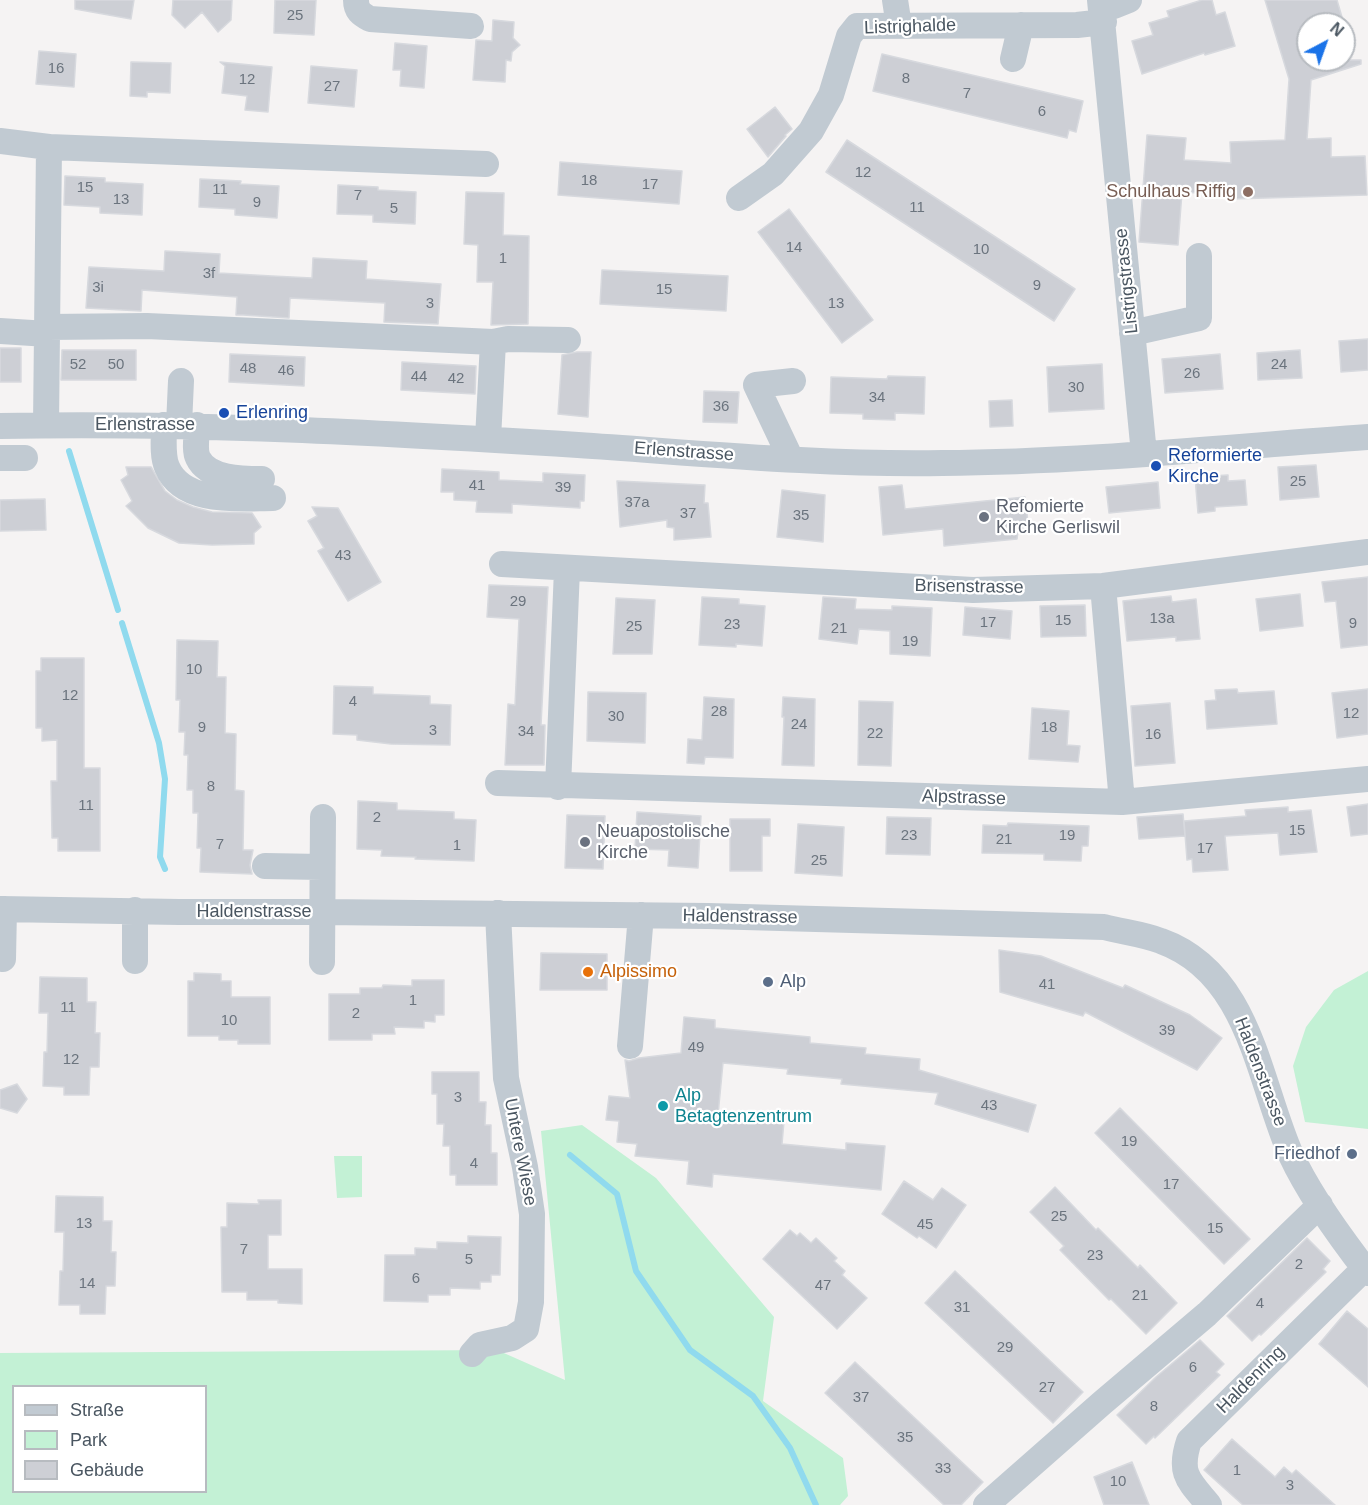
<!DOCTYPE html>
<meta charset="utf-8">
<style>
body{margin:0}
#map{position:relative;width:1368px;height:1505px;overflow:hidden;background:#f5f3f3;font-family:Arial,sans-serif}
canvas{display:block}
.legend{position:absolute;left:12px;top:1385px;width:195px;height:108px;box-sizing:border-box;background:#fff;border:2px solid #b7bbc0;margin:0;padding:8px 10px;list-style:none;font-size:18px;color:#4a5661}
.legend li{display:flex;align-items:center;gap:12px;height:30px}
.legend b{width:30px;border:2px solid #b7bbc0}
.north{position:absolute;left:1296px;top:12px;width:60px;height:60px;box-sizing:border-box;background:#fff;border:2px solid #b7bbc0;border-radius:50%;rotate:41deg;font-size:16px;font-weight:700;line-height:24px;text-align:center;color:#4a5661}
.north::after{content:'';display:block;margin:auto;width:21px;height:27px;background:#1a73e8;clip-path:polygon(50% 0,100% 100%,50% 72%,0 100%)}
</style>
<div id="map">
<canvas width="1368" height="1505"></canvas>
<ul class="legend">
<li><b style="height:8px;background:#c1cad2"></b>Straße</li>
<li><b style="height:16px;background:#c3f1d5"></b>Park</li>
<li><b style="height:16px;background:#cdcfd5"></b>Gebäude</li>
</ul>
<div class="north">N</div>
</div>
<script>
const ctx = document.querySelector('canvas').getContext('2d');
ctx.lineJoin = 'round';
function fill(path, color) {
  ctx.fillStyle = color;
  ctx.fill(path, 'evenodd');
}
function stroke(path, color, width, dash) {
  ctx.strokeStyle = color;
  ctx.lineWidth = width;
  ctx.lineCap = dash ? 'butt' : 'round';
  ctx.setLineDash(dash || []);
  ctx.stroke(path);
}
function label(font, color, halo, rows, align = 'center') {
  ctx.font = font + ' Arial,sans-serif';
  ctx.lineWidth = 4.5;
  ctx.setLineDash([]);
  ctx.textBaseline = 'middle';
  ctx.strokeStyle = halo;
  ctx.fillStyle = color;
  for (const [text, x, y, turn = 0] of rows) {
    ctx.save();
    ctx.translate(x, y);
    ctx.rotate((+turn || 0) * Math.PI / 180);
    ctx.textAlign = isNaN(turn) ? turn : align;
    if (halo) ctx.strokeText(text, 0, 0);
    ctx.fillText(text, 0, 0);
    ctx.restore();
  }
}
fill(new Path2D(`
 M1368 971V1129L1305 1122 1293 1066 1306 1027 1334 990Z
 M582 1125 656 1178 774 1317 763 1401 843 1458 848 1496 840 1505H0V1353L497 1350 565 1380 541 1131ZM14 1386H206V1492H14Z
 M334 1156H362V1197L337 1198Z`), '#c3f1d5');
stroke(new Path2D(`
 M69 451 118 610
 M122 623 159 743 165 779 160 857 165 869
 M570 1155 617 1194 636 1271 690 1350 753 1396 790 1448 816 1505`), '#90daee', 6);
const building = new Path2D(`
 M75 0H134L131 19 75 9Z
 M173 0H232L231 20 218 32 202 12 185 28 172 15Z
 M275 0H316L314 35 274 33Z
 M1202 0H1212L1216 15 1225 12 1235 46 1205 55 1204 53 1142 74 1132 41 1153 35 1149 23 1169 17 1167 11Z
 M1265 0H1337L1344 24H1308V60H1361V64L1311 80 1307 139 1331 138V157L1365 156 1367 195 1232 199V195L1182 192 1178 245 1139 242 1147 135 1186 138 1184 160 1231 163 1230 142 1285 140 1289 79Z
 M493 20 514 22 513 38 520 45 512 52 511 61 506 60 505 82 473 80 476 40 492 41Z
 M395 43 427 46 424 88 400 86 401 70H393Z
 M39 51 76 54 74 87 36 84Z
 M882 54 1083 101 1076 132 1069 130 1067 138 873 91Z
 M131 62 171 63 170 93 147 92V97L130 96Z
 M220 62 272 67 268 112 245 110 247 96 222 93 225 66Z
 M311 66 357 70 354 107 308 103Z
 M775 107 792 129 785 135 786 136 768 157 747 129Z
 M847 140 1075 289 1054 321 826 172Z
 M560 162 682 171 679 204 558 195Z
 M65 176 105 178V182L143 184 142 215 100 213V207L64 205Z
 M200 179 241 181 240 184 279 186 277 218 235 215V209L199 207Z
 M338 185 378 187V190L416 192 415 224 373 222V215L337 214Z
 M466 192 504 193 503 235 529 236 528 324 491 325 493 282H477L478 245 464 244Z
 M789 209 873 320 842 343 758 232Z
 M165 251 220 254 219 273 272 276 312 278 313 258 367 261 366 279 441 284 438 324 384 322 385 303 290 298 289 318 243 315H236L237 297 142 290 141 311 86 308 89 267 164 271Z
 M602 270 728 276 726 311 600 304Z
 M1368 339V370L1341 372 1339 341Z
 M0 348H21V382H0Z
 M62 350H136V380H61Z
 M1300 350 1302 378 1258 380 1257 353Z
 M577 352H591L588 417 558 414 562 355Z
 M230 354 305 357 304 386 229 382Z
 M1220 354 1223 389 1165 393 1162 359Z
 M402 362 476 366 475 394 401 390Z
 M1102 364 1104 409 1049 412 1047 367Z
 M888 376 925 377 924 414 895 413V420L863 419V414L830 413 831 377 887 379Z
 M704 391 739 392 737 423 703 422Z
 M1012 400 1013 426 990 427 989 401Z
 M1316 465 1319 497 1280 500 1278 467Z
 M126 467H151L165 491 177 500 193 507 212 512 252 513 261 527 254 533V544L212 545 179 543 148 528 126 506 132 501 121 480 128 475Z
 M442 469 499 472V480L543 482V473L585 475 584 501H580V508L512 504V513L476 512 477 501 454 500V492H441Z
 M1228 475V481L1245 480 1247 505 1215 507V511L1198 513 1195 477Z
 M617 481 705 485 704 503H708L711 537 674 540V528L667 527V520L620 527Z
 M1158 482 1160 508 1109 513 1106 487Z
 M902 485 905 509 1025 497 1029 531H1018L1017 539 944 546 943 529 883 535 879 487Z
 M782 490 825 495 823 542 777 537Z
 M45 499 46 530 0 531V500Z
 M312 507 338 508 381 582 348 601 318 551 324 548 308 521 317 516Z
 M1368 577V645L1341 648 1336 601 1325 602 1322 582Z
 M489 585 548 587 541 725H545L544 765H505L508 704 515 705 519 619 487 617Z
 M1300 594 1303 626 1260 631 1256 599Z
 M1171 596 1172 602 1196 599 1200 639 1176 641V637L1127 641 1123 601Z
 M702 597 739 599V604L765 606 762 646 736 644V647L699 645Z
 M823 597 856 599 855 609 892 610V606L932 608 930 656 890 654V631L859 629 857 644 819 639Z
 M616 598 655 600 652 654H613Z
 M1085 605 1086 636 1041 637 1040 606Z
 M965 607 1012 611 1010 639 963 635Z
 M177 640 218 641 217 677H226L225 733 236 734 235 790 244 791 243 850H253L250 865 252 874 200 872 201 848H197L198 813H193V790H187L188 755H184L185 732H179L180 700H176Z
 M41 658H84V768H100V851H58V838H52L51 781H57V740L42 741V728H36V671H41Z
 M334 686 373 687V694L430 696V704L451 705 450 745 391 744 357 740V735L333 734Z
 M1237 689 1238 693 1274 691 1277 724 1207 729 1205 701 1216 700 1215 690Z
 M1368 689V734L1337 738 1332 693Z
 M588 692 646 693 645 743 587 741Z
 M704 697 734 699 733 758 705 757 704 764 687 763 688 739 702 740Z
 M783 697 815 699 814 766 782 765 784 717H782Z
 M859 701 893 702 891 766 858 765Z
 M1170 703 1175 763 1135 766 1131 706Z
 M1032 708 1069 711 1067 745 1080 746 1078 762 1029 759Z
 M358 801 397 803V810L454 812V819L476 820 474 861 415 859 416 857 381 856 382 850 357 849Z
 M1368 804V834L1351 836 1347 807Z
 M1288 807V812L1311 810 1317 852 1280 855 1278 833 1225 836 1228 870 1193 872 1192 859 1187 860 1184 821 1246 816 1245 810Z
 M637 812 701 816 698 868 668 866 669 850 635 849Z
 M1183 814 1185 836 1139 839 1137 817Z
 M567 815 605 816 603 869 565 868Z
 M887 817 931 818 930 855 886 854Z
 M730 819H770V836H762V871H730Z
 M1008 823 1089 826 1088 846H1082L1081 861 1044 860V854L982 853 983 825 1007 826Z
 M798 824 844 827 842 876 795 873Z
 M999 950 1041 956 1123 988 1125 985 1190 1015 1222 1038 1197 1070 1085 1012 1083 1016 1000 992Z
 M541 953 607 954V990H540Z
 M194 973 221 974V981H231V997H270V1044H238V1040H219V1036H188V981H194Z
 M40 977 87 978V1002H96L95 1033H100L99 1067H90L89 1095H64V1087L43 1086 44 1052H47L48 1013H39Z
 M412 980H444V1015H435V1022L424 1021V1028L394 1027 395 1034H372V1040H329V994H360V988H382L383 985 412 986Z
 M684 1017 715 1020V1028L810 1037V1043L866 1048 865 1054 920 1059 919 1070 1036 1105 1028 1132 935 1104 938 1093 841 1084 842 1079 787 1074 788 1069 723 1063 718 1115 784 1121 782 1144 846 1150V1143L885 1146 881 1190 713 1174 712 1187 687 1184 689 1161 635 1156 637 1144 617 1142 619 1121 606 1120 609 1096 630 1098 625 1060 629 1061 639 1058 681 1053Z
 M432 1072H479V1102H486L485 1125H491V1153H497V1185H456V1175H450V1146H443L444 1124H437V1094H432Z
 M17 1084 27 1099 17 1113 0 1108V1090Z
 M1120 1108 1250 1239 1224 1264 1095 1133Z
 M904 1181 933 1200 942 1188 966 1205 936 1248 919 1236 917 1238 882 1214Z
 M1055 1187 1096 1230 1098 1228 1138 1268 1140 1265 1177 1303 1146 1334 1111 1299 1109 1300 1060 1250 1064 1246 1030 1212Z
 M56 1196 103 1197V1221H112L111 1252H116L115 1286H106L105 1314H80V1305H59L60 1271H63L64 1232H55Z
 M258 1200H281V1235H268V1269H302V1304L278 1303V1300H247V1292H222L221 1227H227V1203L259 1204Z
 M790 1230 797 1236 800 1233 811 1243 816 1238 837 1258 834 1261 845 1271 842 1275 867 1298 837 1329 763 1259Z
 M468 1236 501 1237 500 1275H491V1282H480V1289L450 1288V1295H428V1302L384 1301 385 1255H415V1248L437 1249V1242L468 1243Z
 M1307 1238 1330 1261 1323 1269 1326 1272 1261 1335 1259 1334 1252 1341 1227 1316Z
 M955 1271 1083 1392 1053 1423 925 1303Z
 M1347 1311 1368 1329V1387L1319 1344Z
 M1200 1340 1224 1364 1216 1372 1220 1375 1155 1438 1154 1436 1146 1444 1117 1415 1156 1377Z
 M855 1362 983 1482 961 1505H944L825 1393Z
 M1232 1439 1275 1477 1284 1467 1292 1474 1296 1470 1335 1505H1243L1204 1470Z
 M1132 1462 1149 1505H1104L1094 1477Z`);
fill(building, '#cdcfd5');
stroke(building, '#d7d9de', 1.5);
stroke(new Path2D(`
 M356 0C356 11 361 14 370 19L471 26
 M895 0 899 26
 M1100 0 1144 454
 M1102 5 1114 6 1129 0
 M1013 59 1021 25
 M0 141 49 147
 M739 198 773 174 811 131 831 95 849 36 857 26 1077 25 1104 22
 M48 327 147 326 493 342 508 339 568 340
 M0 331 48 334
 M1132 333 1199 318V256
 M46 425 49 147 486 164
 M164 425C164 437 162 456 167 467 183 505 240 498 273 498
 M179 425 181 381
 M197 425C197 435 194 450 198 458 208 479 243 479 262 479
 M0 426C193 422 385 433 578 445 699 453 821 465 942 463 1084 462 1226 447 1368 437
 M488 439 493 342
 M0 458H25
 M791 459 756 385 793 381
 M502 564 973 590 1103 586 1368 552
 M1103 586 1122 802
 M498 783 1122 802 1368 779
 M558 787 567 569
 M265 866 322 867
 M0 909 179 912H322L708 916 1104 927C1123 932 1143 934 1161 941 1250 973 1258 1080 1291 1155 1310 1196 1340 1237 1368 1273
 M3 959 4 909
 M135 961V910
 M322 962 323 817
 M630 1046 641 915
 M472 1354 480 1345 512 1338 526 1329 531 1302 532 1214 525 1167 506 1078 498 913
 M986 1505 1102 1403 1207 1314 1320 1205
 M1209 1505C1189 1481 1178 1474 1189 1441L1365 1268`), '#c1cad2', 26);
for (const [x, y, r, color] of [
 [1248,192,6,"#8d6e63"],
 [224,413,6,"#1a4fb4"],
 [1156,466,6,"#1a4fb4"],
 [984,517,6,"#6b7280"],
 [585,842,6,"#6b7280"],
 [588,972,6,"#e8710a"],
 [768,982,6,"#5c6f8a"],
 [663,1106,6,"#0f9aa8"],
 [1352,1154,6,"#5c6f8a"]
]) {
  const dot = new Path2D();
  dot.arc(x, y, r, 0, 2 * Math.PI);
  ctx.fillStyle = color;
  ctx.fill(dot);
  stroke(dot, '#fff', 2);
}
label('15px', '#6b747e', null, [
 ["25",295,16],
 ["16",56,69],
 ["8",906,79],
 ["12",247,80],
 ["27",332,87],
 ["7",967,94],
 ["6",1042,112],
 ["12",863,173],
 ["18",589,181],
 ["17",650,185],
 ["15",85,188],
 ["11",220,190],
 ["7",358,196],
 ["13",121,200],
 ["9",257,203],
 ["11",917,208],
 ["5",394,209],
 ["14",794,248],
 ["10",981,250],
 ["1",503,259],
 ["3f",209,274],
 ["9",1037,286],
 ["3i",98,288],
 ["15",664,290],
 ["3",430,304],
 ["13",836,304],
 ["52",78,365],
 ["50",116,365],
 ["24",1279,365],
 ["48",248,369],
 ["46",286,371],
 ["26",1192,374],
 ["44",419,377],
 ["42",456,379],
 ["30",1076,388],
 ["34",877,398],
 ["36",721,407],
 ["25",1298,482],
 ["41",477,486],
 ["39",563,488],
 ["37a",637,503],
 ["37",688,514],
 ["35",801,516],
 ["43",343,556],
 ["29",518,602],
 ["13a",1162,619],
 ["15",1063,621],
 ["17",988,623],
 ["9",1353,624],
 ["23",732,625],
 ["25",634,627],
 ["21",839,629],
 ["19",910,642],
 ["10",194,670],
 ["12",70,696],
 ["4",353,702],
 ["28",719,712],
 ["12",1351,714],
 ["30",616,717],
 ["24",799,725],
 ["9",202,728],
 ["18",1049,728],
 ["3",433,731],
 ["34",526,732],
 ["22",875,734],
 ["16",1153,735],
 ["8",211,787],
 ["11",86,806],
 ["2",377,818],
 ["15",1297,831],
 ["23",909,836],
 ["19",1067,836],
 ["21",1004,840],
 ["7",220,845],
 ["1",457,846],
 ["17",1205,849],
 ["25",819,861],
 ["41",1047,985],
 ["1",413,1001],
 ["11",68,1008],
 ["2",356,1014],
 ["10",229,1021],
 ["39",1167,1031],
 ["49",696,1048],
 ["12",71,1060],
 ["3",458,1098],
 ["43",989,1106],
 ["19",1129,1142],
 ["4",474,1164],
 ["17",1171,1185],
 ["25",1059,1217],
 ["13",84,1224],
 ["45",925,1225],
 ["15",1215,1229],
 ["7",244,1250],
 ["23",1095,1256],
 ["5",469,1260],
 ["2",1299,1265],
 ["6",416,1279],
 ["14",87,1284],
 ["47",823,1286],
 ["21",1140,1296],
 ["4",1260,1304],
 ["31",962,1308],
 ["29",1005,1348],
 ["6",1193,1368],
 ["27",1047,1388],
 ["37",861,1398],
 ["8",1154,1407],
 ["35",905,1438],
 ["33",943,1469],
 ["1",1237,1471],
 ["10",1118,1482],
 ["3",1290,1486]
]);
label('18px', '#4a5661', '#fff', [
 ["Listrighalde",910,27,-2],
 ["Listrigstrasse",1127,281,-96],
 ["Erlenstrasse",145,425],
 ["Erlenstrasse",684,452,4],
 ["Brisenstrasse",969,587,1],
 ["Alpstrasse",964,798,2],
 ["Haldenstrasse",254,912],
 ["Haldenstrasse",740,917,1],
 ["Haldenstrasse",1260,1072,69],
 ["Untere Wiese",520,1152,79],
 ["Haldenring",1251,1380,-45]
]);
label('18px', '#785e54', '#fff', [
 ["Schulhaus Riffig",1236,192]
], 'right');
label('18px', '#164399', '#fff', [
 ["Erlenring",236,413],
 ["Reformierte",1168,456],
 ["Kirche",1168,477]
], 'left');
label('18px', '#5b616d', '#fff', [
 ["Refomierte",996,507],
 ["Kirche Gerliswil",996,528],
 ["Neuapostolische",597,832],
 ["Kirche",597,853]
], 'left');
label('18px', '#c56008', '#fff', [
 ["Alpissimo",600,972]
], 'left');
label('18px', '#4e5e75', '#fff', [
 ["Alp",780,982],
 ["Friedhof",1340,1154,"right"]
], 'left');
label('18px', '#0d838f', '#fff', [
 ["Alp",675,1096],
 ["Betagtenzentrum",675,1117]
], 'left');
</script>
